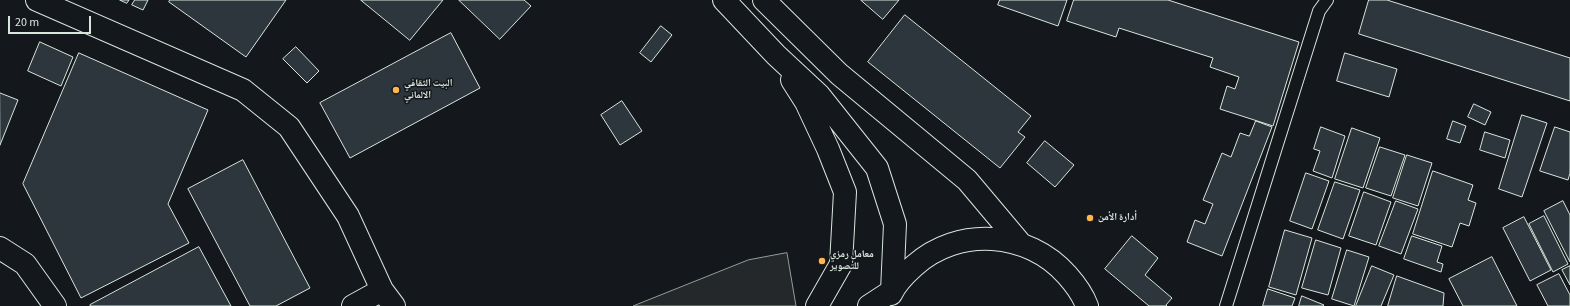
<!DOCTYPE html>
<meta charset="utf-8">
<style>
body{margin:0}
#map{position:relative;width:1570px;height:306px;overflow:hidden;background:#14181c;font-family:"Source Sans 3",sans-serif}
canvas{display:block}
.scale{position:absolute;left:8px;top:16px;width:83px;height:18px;box-sizing:border-box;border:2px solid #d8e6dc;border-top:0;padding-left:5px;font-size:12px;line-height:14px;white-space:nowrap;color:#d8e6dc;-webkit-text-stroke:3px #14181c;paint-order:stroke}
</style>
<div id="map">
<canvas width="1570" height="306"></canvas>
<div class="scale">20 m</div>
</div>
<script>
const ctx = document.querySelector('canvas').getContext('2d');
ctx.lineJoin = 'round';
function fill(path, color) {
  ctx.fillStyle = color;
  ctx.fill(path, 'evenodd');
}
function stroke(path, color, width, dash) {
  ctx.strokeStyle = color;
  ctx.lineWidth = width;
  ctx.lineCap = dash ? 'butt' : 'round';
  ctx.setLineDash(dash || []);
  ctx.stroke(path);
}
function label(font, color, halo, rows, align = 'center') {
  ctx.font = font + ' "Source Sans 3","Noto Naskh Arabic",sans-serif';
  ctx.lineWidth = 3;
  ctx.setLineDash([]);
  ctx.textBaseline = 'middle';
  ctx.strokeStyle = halo;
  ctx.fillStyle = color;
  for (const [text, x, y, turn = 0] of rows) {
    ctx.save();
    ctx.translate(x, y);
    ctx.rotate((+turn || 0) * Math.PI / 180);
    ctx.textAlign = isNaN(turn) ? turn : align;
    if (halo) ctx.strokeText(text, 0, 0);
    ctx.fillText(text, 0, 0);
    ctx.restore();
  }
}
const parking = new Path2D(`
 M787 253 796 306H633L748 260Z`);
fill(parking, '#24282b');
stroke(parking, '#939e99', 1);
const building = new Path2D(`
 M120 0H129L127 3Z
 M135 0H148L143 10 132 5Z
 M170 0H286L246 57 169 2Z
 M361 0H443L410 40Z
 M459 0H524L531 6 500 39Z
 M861 0H899L883 19Z
 M1000 0H1067L1058 26 998 5Z
 M1074 0H1168L1299 42 1273 126 1220 109 1227 86 1235 89 1239 77 1210 67 1213 58 1119 28 1116 37 1067 21Z
 M1369 0H1387L1570 58V101L1359 34Z
 M905 15 1031 116 1018 132 1025 137 1000 168 868 62Z
 M661 26 672 35 651 62 640 53Z
 M451 33 480 88 350 158 320 103Z
 M40 42 73 57 61 86 28 71Z
 M296 47 319 71 307 83 283 59Z
 M79 53 208 110 168 204 189 243 81 298 23 184Z
 M1345 53 1397 69 1389 97 1337 81Z
 M0 93 18 100 0 145Z
 M622 101 642 131 620 145 601 115Z
 M1474 104 1491 112 1485 125 1468 117Z
 M1522 115 1547 123 1522 197 1499 189Z
 M1256 121 1272 127 1222 256 1187 242 1195 220 1205 224 1213 204 1203 200 1222 153 1231 157 1240 133 1249 136Z
 M1453 121 1466 126 1460 143 1447 139Z
 M1321 127 1345 136 1332 178 1313 171 1320 151 1314 149Z
 M1555 127 1570 132V173L1568 180 1540 171Z
 M1352 128 1380 138 1363 188 1335 179Z
 M1485 132 1510 140 1505 158 1480 150Z
 M1045 141 1074 165 1055 187 1027 163Z
 M1380 147 1405 155 1391 196 1366 188Z
 M1407 155 1432 163 1418 206 1393 198Z
 M243 160 310 288 276 306H250L188 189Z
 M1433 171 1473 185 1468 200 1476 203 1469 226 1460 223 1452 247 1413 234Z
 M1306 173 1329 181 1312 229 1290 221Z
 M1335 182 1360 190 1343 239 1318 230Z
 M1364 192 1391 202 1376 245 1349 236Z
 M1396 201 1418 209 1401 254 1379 246Z
 M1563 201 1570 215V262L1544 211Z
 M1544 216 1568 264 1553 272 1529 224Z
 M1524 217 1551 270 1530 281 1503 228Z
 M1285 230 1312 238 1296 295 1269 287Z
 M1132 236 1158 258 1145 275 1172 298 1166 305 1167 306H1149L1105 269Z
 M1412 236 1442 246 1437 262 1443 264 1441 272 1404 259Z
 M1316 240 1341 248 1328 295 1302 288Z
 M199 247 231 306H90V305Z
 M1347 250 1369 257 1354 306 1332 299Z
 M1492 257 1517 306H1463L1449 279Z
 M1372 266 1394 275 1381 306H1356Z
 M1570 266V285L1562 270Z
 M1559 274 1570 295V306H1548L1537 285Z
 M1397 276 1444 293 1443 306H1388Z
 M1268 289 1295 298 1292 306H1263Z
 M1302 296 1324 305 1323 306H1299Z`);
fill(building, '#2c363c');
stroke(building, '#d8e6dc', 1);
const service = new Path2D(`
 M1226 306 1319 11 1327 0`);
const minor = new Path2D(`
 M37 0 243 90 289 127 348 216 382 290 394 306
 M0 248 25 264 55 306
 M353 306 382 290`);
const primary = new Path2D(`
 M724 0 776 55 819 95 877 168 895 224 892 291 869 306
 M764 0 839 74 967 180 1020 243
 M792 80 806 102 828 149 845 192 841 264 817 306
 M891 294C896 283 905 274 914 266 958 226 1028 231 1067 275 1075 284 1083 295 1087 306`);
stroke(service, '#d8e6dc', 14);
stroke(minor, '#d8e6dc', 24);
stroke(primary, '#d8e6dc', 24);
stroke(service, '#14181c', 12);
stroke(minor, '#14181c', 22);
stroke(primary, '#14181c', 22);
for (const [x, y, r, color] of [
 [396,90,4,"#ffb74d"],
 [1090,218,4,"#ffb74d"],
 [822,261,4,"#ffb74d"]
]) {
  const dot = new Path2D();
  dot.arc(x, y, r, 0, 2 * Math.PI);
  ctx.fillStyle = color;
  ctx.fill(dot);
  stroke(dot, '#14181c', 1.5);
}
label('bold 10px', '#d8e6dc', '#14181c', [
 ["البيت الثقافي",404,84],
 ["الالماني",404,96],
 ["أدارة الأمن",1098,218],
 ["معامل رمزي",830,255],
 ["للتصوير",830,267]
], 'left');
</script>
